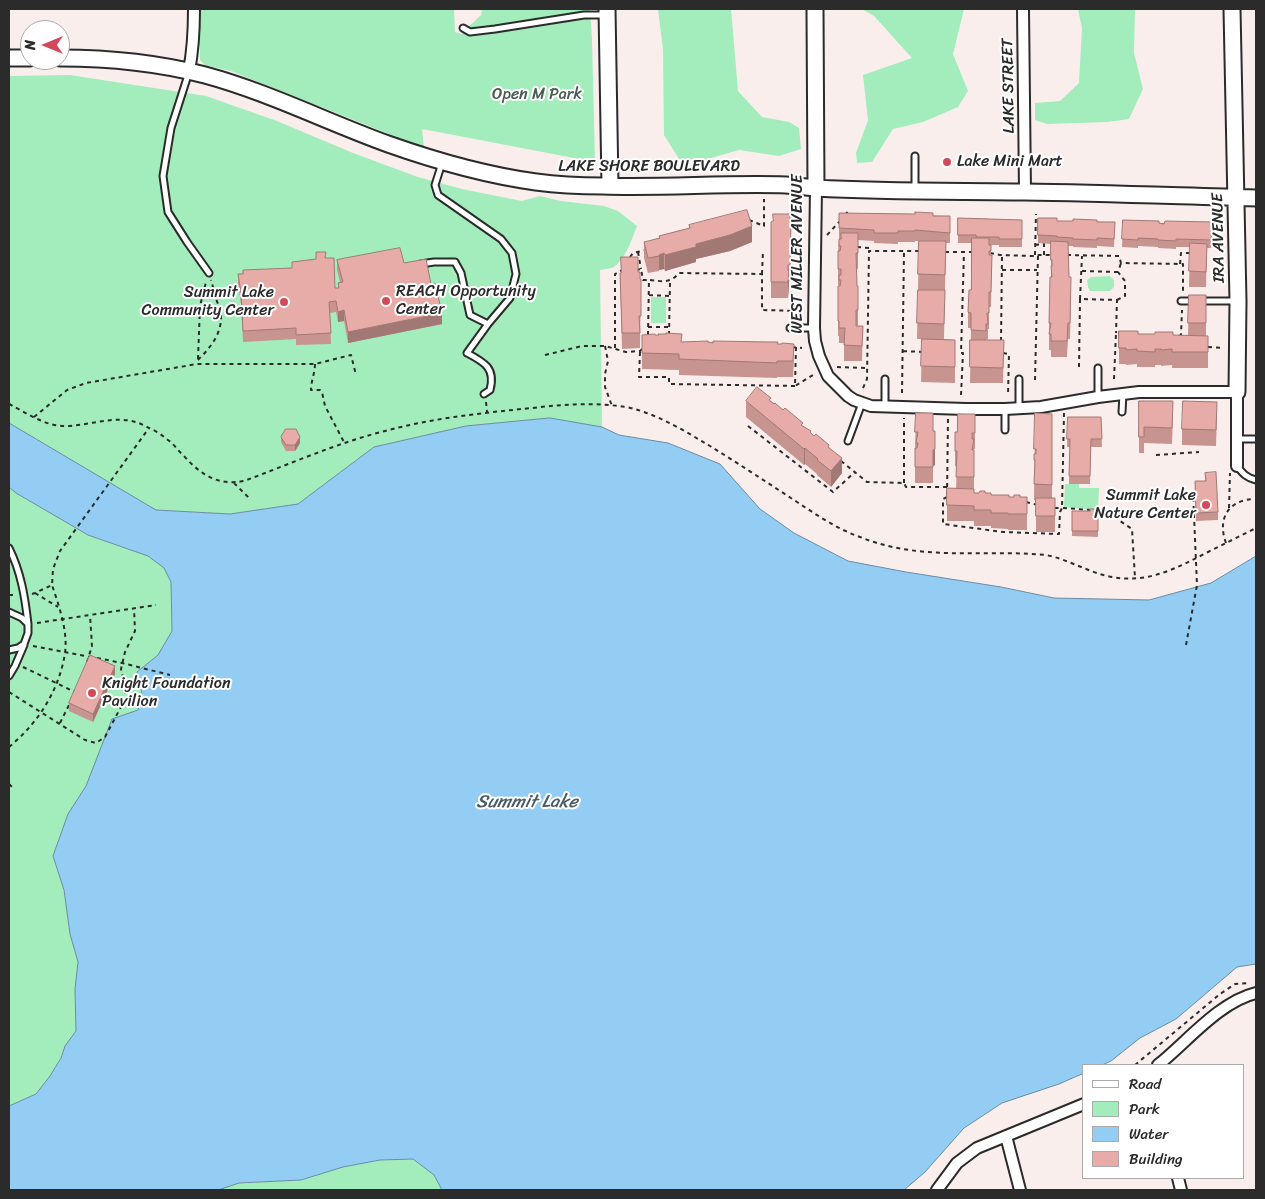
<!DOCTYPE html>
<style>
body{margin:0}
#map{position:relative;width:1265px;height:1199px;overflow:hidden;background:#faeeed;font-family:Sriracha,sans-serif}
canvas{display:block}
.frame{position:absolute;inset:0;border:10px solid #2b2b2b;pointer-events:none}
.legend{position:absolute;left:1082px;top:1064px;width:162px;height:115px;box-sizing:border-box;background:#fff;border:1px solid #aaa;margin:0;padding:6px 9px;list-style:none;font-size:15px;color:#2b2b2b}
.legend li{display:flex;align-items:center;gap:10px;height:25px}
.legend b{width:25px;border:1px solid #aaa}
.north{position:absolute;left:20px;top:20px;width:50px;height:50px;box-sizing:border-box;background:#fff;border:1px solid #aaa;border-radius:50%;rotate:270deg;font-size:14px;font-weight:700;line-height:20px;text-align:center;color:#2b2b2b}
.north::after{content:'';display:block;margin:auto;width:18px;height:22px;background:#d1495b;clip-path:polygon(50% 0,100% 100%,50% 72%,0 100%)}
</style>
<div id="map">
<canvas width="1265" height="1199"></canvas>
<div class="frame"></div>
<ul class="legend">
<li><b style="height:6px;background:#fff"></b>Road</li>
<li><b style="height:14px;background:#a3edbc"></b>Park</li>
<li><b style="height:14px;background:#93cdf3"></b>Water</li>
<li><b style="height:14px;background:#e7aca7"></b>Building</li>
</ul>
<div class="north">N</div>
</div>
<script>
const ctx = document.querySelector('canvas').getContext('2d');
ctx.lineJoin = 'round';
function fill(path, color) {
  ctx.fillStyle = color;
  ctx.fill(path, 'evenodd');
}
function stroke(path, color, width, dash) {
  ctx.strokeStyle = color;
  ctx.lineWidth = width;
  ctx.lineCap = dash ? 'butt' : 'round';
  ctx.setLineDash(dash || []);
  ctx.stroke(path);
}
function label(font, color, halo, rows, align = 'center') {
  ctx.font = font + ' Sriracha,sans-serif';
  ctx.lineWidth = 4;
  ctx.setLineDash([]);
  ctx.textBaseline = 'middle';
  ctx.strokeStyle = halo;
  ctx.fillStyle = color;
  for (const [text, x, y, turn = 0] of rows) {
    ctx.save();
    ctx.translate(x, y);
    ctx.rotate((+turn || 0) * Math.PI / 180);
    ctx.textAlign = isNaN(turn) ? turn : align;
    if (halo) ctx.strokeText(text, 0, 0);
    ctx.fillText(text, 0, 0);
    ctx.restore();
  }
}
fill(new Path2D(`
 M199 9H454L455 32 461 34 481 15 482 9H590L592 39 595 162 422 129 424 148 231 71 205 65 200 60Z
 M658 9H731L738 91 762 117 789 122 799 128 801 149 779 156 739 150 704 160 679 159 664 135 663 50Z
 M862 9H964L953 54 968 91 958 107 923 122 893 129 872 162 857 163 856 153 868 120 863 75 912 58 874 16Z
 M1078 9H1135L1134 53 1143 89 1129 119 1108 122 1047 124 1035 120V103L1060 101 1079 83 1082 28Z
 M70 75 206 96 277 121 353 153 418 177 462 189 522 201 540 196 561 201 604 206 618 211 637 226C632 239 625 261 612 268 609 269 603 269 600 270L602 427 549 418 466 426 374 447 298 504 230 514 156 510 9 423V76Z
 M1110 276 1114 280V287L1110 291H1090L1088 287 1087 280 1091 277Z
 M651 297H666V323H651Z
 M1065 484H1079V488H1099L1098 510 1064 507Z
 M9 487 16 493 88 535 149 556 164 568 171 582 172 631 158 655 137 672 142 694 138 710 68 814 53 856 64 890 70 934 78 962 75 989 76 1031 64 1048 61 1058 50 1076 36 1094 9 1106Z
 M413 1159 434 1175 442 1190H218L239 1183 301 1180 343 1167 380 1160Z`), '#a3edbc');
const water = new Path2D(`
 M550 418 602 427 619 435 668 443 720 464 760 509 794 533 848 561 906 572 1001 587 1054 598 1149 600 1211 583 1256 556V964L1237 967 1176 1019 1140 1038 1111 1061 1102 1065H1084V1073L1059 1084 1002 1103 964 1128 925 1172 904 1190H442L434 1175 413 1159 380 1160 343 1167 301 1180 239 1183 218 1190H9V1106L36 1094 50 1076 61 1058 65 1046 76 1031 75 989 78 962 70 934 64 890 53 856 68 814 86 786 112 719 138 710 142 694 137 672 158 655 172 631 171 582 164 568 148 556 88 535 16 493 9 487V423L156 510 230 514 298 504 374 447 466 426Z`);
fill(water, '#93cdf3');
stroke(water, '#698ca3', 1);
const lane = new Path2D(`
 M463 28 470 32 495 29 584 15H606
 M189 72 171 128 163 176 168 212 187 242 209 273
 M442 163 435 185 438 195 501 239 512 253 516 274 510 298 488 324 467 353C484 362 496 368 490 390L484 394
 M915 190V156
 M421 264 434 262H455L461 273 470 315 488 324
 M1181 301H1237
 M790 328H814
 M885 379V406
 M1098 397V368
 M1019 408V379
 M1122 412 1123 394
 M1005 430V409
 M1237 439H1256
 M848 441 862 403
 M1237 466C1243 474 1247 478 1256 480
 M9 548C21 572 25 597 28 624
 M9 612 22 618 28 624V633L24 644 18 648 9 650
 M9 676 15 666 24 645`);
const street = new Path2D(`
 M1023 9 1025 192
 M189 71C193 50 194 30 194 9
 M816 188 814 328 815 341 819 356 828 376 848 396 854 400 871 406 966 409H1005L1041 407 1098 397 1139 392H1237V466
 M1158 1065C1187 1042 1219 1002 1256 993
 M1006 1136 1020 1190
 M1178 1178 1181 1190
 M937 1190 957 1163 977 1148 1084 1104`);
const secondary = new Path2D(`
 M607 9 610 186
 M815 9 816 188
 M1232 9 1238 301 1237 392
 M9 58H30
 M60 58C109 58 158 63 205 75 268 92 327 122 388 144 436 161 485 175 536 182 558 185 581 186 603 186 664 188 725 183 786 185 796 186 806 187 816 188 886 192 955 191 1024 192 1102 193 1179 196 1256 198`);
stroke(lane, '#2b2b2b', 9);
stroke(street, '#2b2b2b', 14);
stroke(secondary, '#2b2b2b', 19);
stroke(new Path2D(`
 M845 215 849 210
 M749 220 764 226V199
 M789 227 802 228
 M827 235 841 220
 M1035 245 1044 244V255
 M857 247 869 248V251
 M638 252 641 269
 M945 252H973
 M990 253 1000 255 1034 256 1037 255H1052
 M1035 255 1036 214
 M1067 255 1119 256 1121 263 1183 264V292H1184
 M630 257 633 253 646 250
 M1180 264 1181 253H1191
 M636 270 641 269 643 280H649
 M1002 270H1037
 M1082 271 1118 272
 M762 274 763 250
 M649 295 669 296
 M1080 299 1082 256
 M1117 300 1125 296V281L1118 272 1121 263
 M648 327H668
 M648 335 649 280C662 281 670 284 679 273L762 274V310L800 311
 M669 335 670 282
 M1179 336 1181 335 1182 310
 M1001 341 1002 256
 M605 346 608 361 605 374V387L612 406
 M792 347 802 348
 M796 347 795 386 813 375
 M1208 347 1223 348
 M615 348V274L622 270
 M903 351 923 352
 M640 352 639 377H669V384L795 386
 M1003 353 1009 354 1008 395
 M545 355 582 346H605L626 352 640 351 643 348
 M198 359 200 306 206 282
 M198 360C210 348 222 334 221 315 221 310 218 304 216 299 214 293 213 286 211 280
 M315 364C315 373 311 381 311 390H320L322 392 325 406 345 444
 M837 367 867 368
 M1079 367 1080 299 1117 300 1116 333
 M1114 379 1116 333H1122
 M1035 380 1038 255
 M863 388 867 379 869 251H921
 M902 393 904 251
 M961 395 963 353H961L964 252
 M486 402 487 412
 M9 404C25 412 43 425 62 426 88 427 116 413 141 424 150 428 160 433 168 440 174 444 178 451 184 456 201 475 218 486 244 481 290 464 337 443 385 431 433 418 482 413 532 408 558 405 583 403 609 405 619 406 629 407 638 410 664 418 688 433 710 446 739 464 768 483 797 502 817 515 837 529 860 537 922 562 981 549 1046 555 1067 559 1086 571 1107 576 1146 585 1175 569 1208 552 1224 544 1240 536 1256 528
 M1064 413 1062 508 1092 510
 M34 417 67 390 86 383 197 364H315L351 355 356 375
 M948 419 947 497H949
 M748 426 833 492 855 472
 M1156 455 1199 452
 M841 461 867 482 904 483 906 487H947
 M234 483 251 500
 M904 483V418
 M947 497 943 499V524L1003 532 1059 534 1060 512 1062 508H1055
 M1026 502 1038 505
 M1229 508 1230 473
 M1114 517 1132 529 1135 578
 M1226 543C1217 519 1228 500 1254 499
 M35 593 58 607
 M32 594 35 593 52 585 53 569 60 551 149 428
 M9 595H15
 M37 623 156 605
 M1186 645 1197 585 1193 493
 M33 646 90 657
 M97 658 122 663 170 675
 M87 662 92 646 90 615
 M23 667 75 692
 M9 692 85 740 96 743 105 737 123 703 126 690 121 669 125 652 135 631 134 608
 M60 723 70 703
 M9 747C38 723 59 691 65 653 68 631 59 606 52 585
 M9 784 12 787
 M1135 1065 1220 994 1235 984 1249 983`), '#2b2b2b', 2, [4, 4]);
stroke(lane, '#fff', 5);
stroke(street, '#fff', 10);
stroke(secondary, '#fff', 15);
fill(new Path2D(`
 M839 213 950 216V243H946L944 339 955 340V383L921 382 922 339H917L919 241H915V242H898V244L874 243V241L858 240V269H856L857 286H858V326H863L862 361H844V343H839V336H838V286H839V285H838V251L839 239H841H839Z
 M958 218 1022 220V247H999V245H991V255H992L991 307H989V329H988V339L986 340H1004L1003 383H970L971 328H968V312L971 290 972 243H958Z
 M1038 218 1057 221 1115 222 1114 247 1097 246V248L1073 247V246H1068L1069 277 1071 293 1070 339H1068L1067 357H1051V350H1049V323L1051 277V244L1038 243Z
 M1123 220 1159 223 1212 222 1211 248H1207L1206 287H1189L1190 247H1176V249L1158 248V247L1138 246V248L1122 247Z
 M771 222H791L790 281H789L788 298H771Z
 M689 225 752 242 730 251 696 259V262L665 271 664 269 659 270V271L648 273 644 258V242L659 238V236L689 228Z
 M316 252 326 258 335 288H338V283L340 282 337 270V260L404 263 431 284 442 324 348 343 344 321 338 322 336 312 330 313 331 344 296 345V339L243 342 241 304 238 285V274L292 268 316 259Z
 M638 272 640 279H641L640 348 622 349 620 273Z
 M1189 295H1206V336H1208V368H1172V365L1161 366V365H1155V367H1137V364L1126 365V364H1119V331L1138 334 1188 336Z
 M642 335H658L682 342 778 344 794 360 793 377H777V378L679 375V370L642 369Z
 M746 401H771L829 448 842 473 831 487 817 475V474L805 464 804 465 746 417Z
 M1139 401 1173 417 1172 444 1144 443V453H1139Z
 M916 413 933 431 935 465 933 466V483H915V448H916L915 447Z
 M1035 413 1052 414V498H1055V532H1036V500H1034Z
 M975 414V449H974V493H985L991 495 1009 497H1027V530H1008V529L991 528V526H974V521H947V488H956L957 466H955V432H957Z
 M1068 417H1101L1102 447H1091L1090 484H1069L1070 447H1067Z
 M1217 418 1216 446 1182 445V429Z
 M281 437 300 443 295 451H286L281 442Z
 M1205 473 1218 512V520L1196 521 1195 481H1205Z
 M1098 509V537L1072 536V511H1090Z
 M115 674 93 722 69 711V703Z`), '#c79490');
fill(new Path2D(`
 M752 226V242L730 251 696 259V262L665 271V255L696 244Z
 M664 253V269L659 270V255Z
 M789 271V286L788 298V282Z
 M344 310V321L338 322V312Z
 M442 313V324L348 343V332Z
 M935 431V465L933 466V483V450Z
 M300 437V443L295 451V445Z
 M805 448V464L804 465V449Z
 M842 458V473L831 487V471Z
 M115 666V674L93 722V714Z`), '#a27875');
const building = new Path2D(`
 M747 210 752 226 730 235 696 244V247L665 255 664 253 659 255V256L648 258 644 242 660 238 659 236 690 228 689 225Z
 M915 212 933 213V216H950V233L915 230V231H898V233H874V230L839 228V213L915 214Z
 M773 214H790V222H791L790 265H788V271H789L788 282H771V222L773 221Z
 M958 218 1022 220V239H999V237H976V235H958Z
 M1038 218H1057V221H1073V219L1097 220V222H1115L1114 239 1097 238V240L1073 239V238L1057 237V236L1038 235Z
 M1123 220 1159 221V223L1164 224 1165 221 1212 222 1211 240 1176 239V241L1158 240V239L1138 238V240L1122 239Z
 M841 233H858V253H856L857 286H858V310H856V326H863L862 346 844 345 845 328H839V321H838V286H840L841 280H839V275H841V269H838V251H840L841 246H839V239H841Z
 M972 238H989V245H991V251H989V255H992L991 292H989V313H987L988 324H986V331L971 330V313L968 312 969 290H971Z
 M919 241H946L945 275 918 274Z
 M1051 241 1068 242 1069 277H1071L1070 323H1068L1067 341H1051V334H1049L1051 323H1049L1050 277H1052L1051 266H1052V260H1051Z
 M1190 243 1207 244 1206 272 1189 271Z
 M400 248 404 263 426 259 431 284 435 283 442 313 348 332 344 310 338 312 336 301 329 302 331 333 296 335V328L243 331 241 293 238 274H243V270L292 268V262L316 259V252H326L325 258H334L335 288H339L338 283 343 282 337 260Z
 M621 257H638V272H640V279H641V316H639L640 333H622L620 273H621Z
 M918 290H945L944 324 917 323Z
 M1189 295H1206V323H1188Z
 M1119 331H1138V334H1155V332H1173V335L1208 336V352H1172V349L1161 350V349H1155V352L1137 351V349L1126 350V348H1119Z
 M666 333 682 334 681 342 708 341V342L713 343V341L771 342H778L777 344H782V343L794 344 793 361H777V363L679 359V354L642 353V335L655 334V335H659L658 334H666Z
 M922 339 955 340V367L921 366Z
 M970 340H1004L1003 368 970 367Z
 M757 387 771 398 769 400 774 404 775 403 783 410 785 408 803 423 801 425 811 431 810 432 814 436 816 434 829 445 828 447 842 458 831 471 817 460 818 459 805 448 804 449 746 401Z
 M1139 401H1173L1172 428 1144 427V437H1139Z
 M1183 401 1217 402 1216 430 1182 429Z
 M916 413H933V431H935V449L933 450V467H915V448H917L918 443H916L918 432H915Z
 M1035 413 1052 414V485L1034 484 1035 460H1034V454H1036V449H1034Z
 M958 414H975V433H972V439H974L972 450H974V477H956L957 451H955V432H957Z
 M1068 417H1101L1102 439H1091L1090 476H1069L1070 439H1067Z
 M286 429H296L300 437 295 445H286L281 437Z
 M1216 472 1218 512 1196 513 1195 481H1206L1205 473Z
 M947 488 974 489V493H979L980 491H985V493H991V495H1009V497H1014V495H1020V497H1027V514H1008V513H991V510H974V506L947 505Z
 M1036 498H1055V516H1036Z
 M1090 509H1098V531H1072V511H1090Z
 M90 655 115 666 93 714 69 703Z`);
fill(building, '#e7aca7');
stroke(building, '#a27875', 1);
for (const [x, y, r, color] of [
 [947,162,5,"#d1495b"],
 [386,301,5,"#d1495b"],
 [284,302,5,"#d1495b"],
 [1206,505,5,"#d1495b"],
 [92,693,5,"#d1495b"]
]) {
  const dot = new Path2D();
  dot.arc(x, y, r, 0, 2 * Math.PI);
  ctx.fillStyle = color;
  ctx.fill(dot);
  stroke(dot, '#fff', 2);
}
label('16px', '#2b2b2b', '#fff', [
 ["LAKE STREET",1009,86,-91],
 ["LAKE SHORE BOULEVARD",649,167],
 ["IRA AVENUE",1219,238,-91],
 ["WEST MILLER AVENUE",798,254,-90]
]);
label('16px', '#495c4f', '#fff', [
 ["Open M Park",537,95]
]);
label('16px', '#2b2b2b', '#fff', [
 ["Lake Mini Mart",957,162],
 ["REACH Opportunity",396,292],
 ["Center",396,310],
 ["Summit Lake",274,293,"right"],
 ["Community Center",274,311,"right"],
 ["Summit Lake",1196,496,"right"],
 ["Nature Center",1196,514,"right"],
 ["Knight Foundation",102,684],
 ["Pavilion",102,702]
], 'left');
label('italic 18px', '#4a5c67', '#fff', [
 ["Summit Lake",527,802]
]);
</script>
